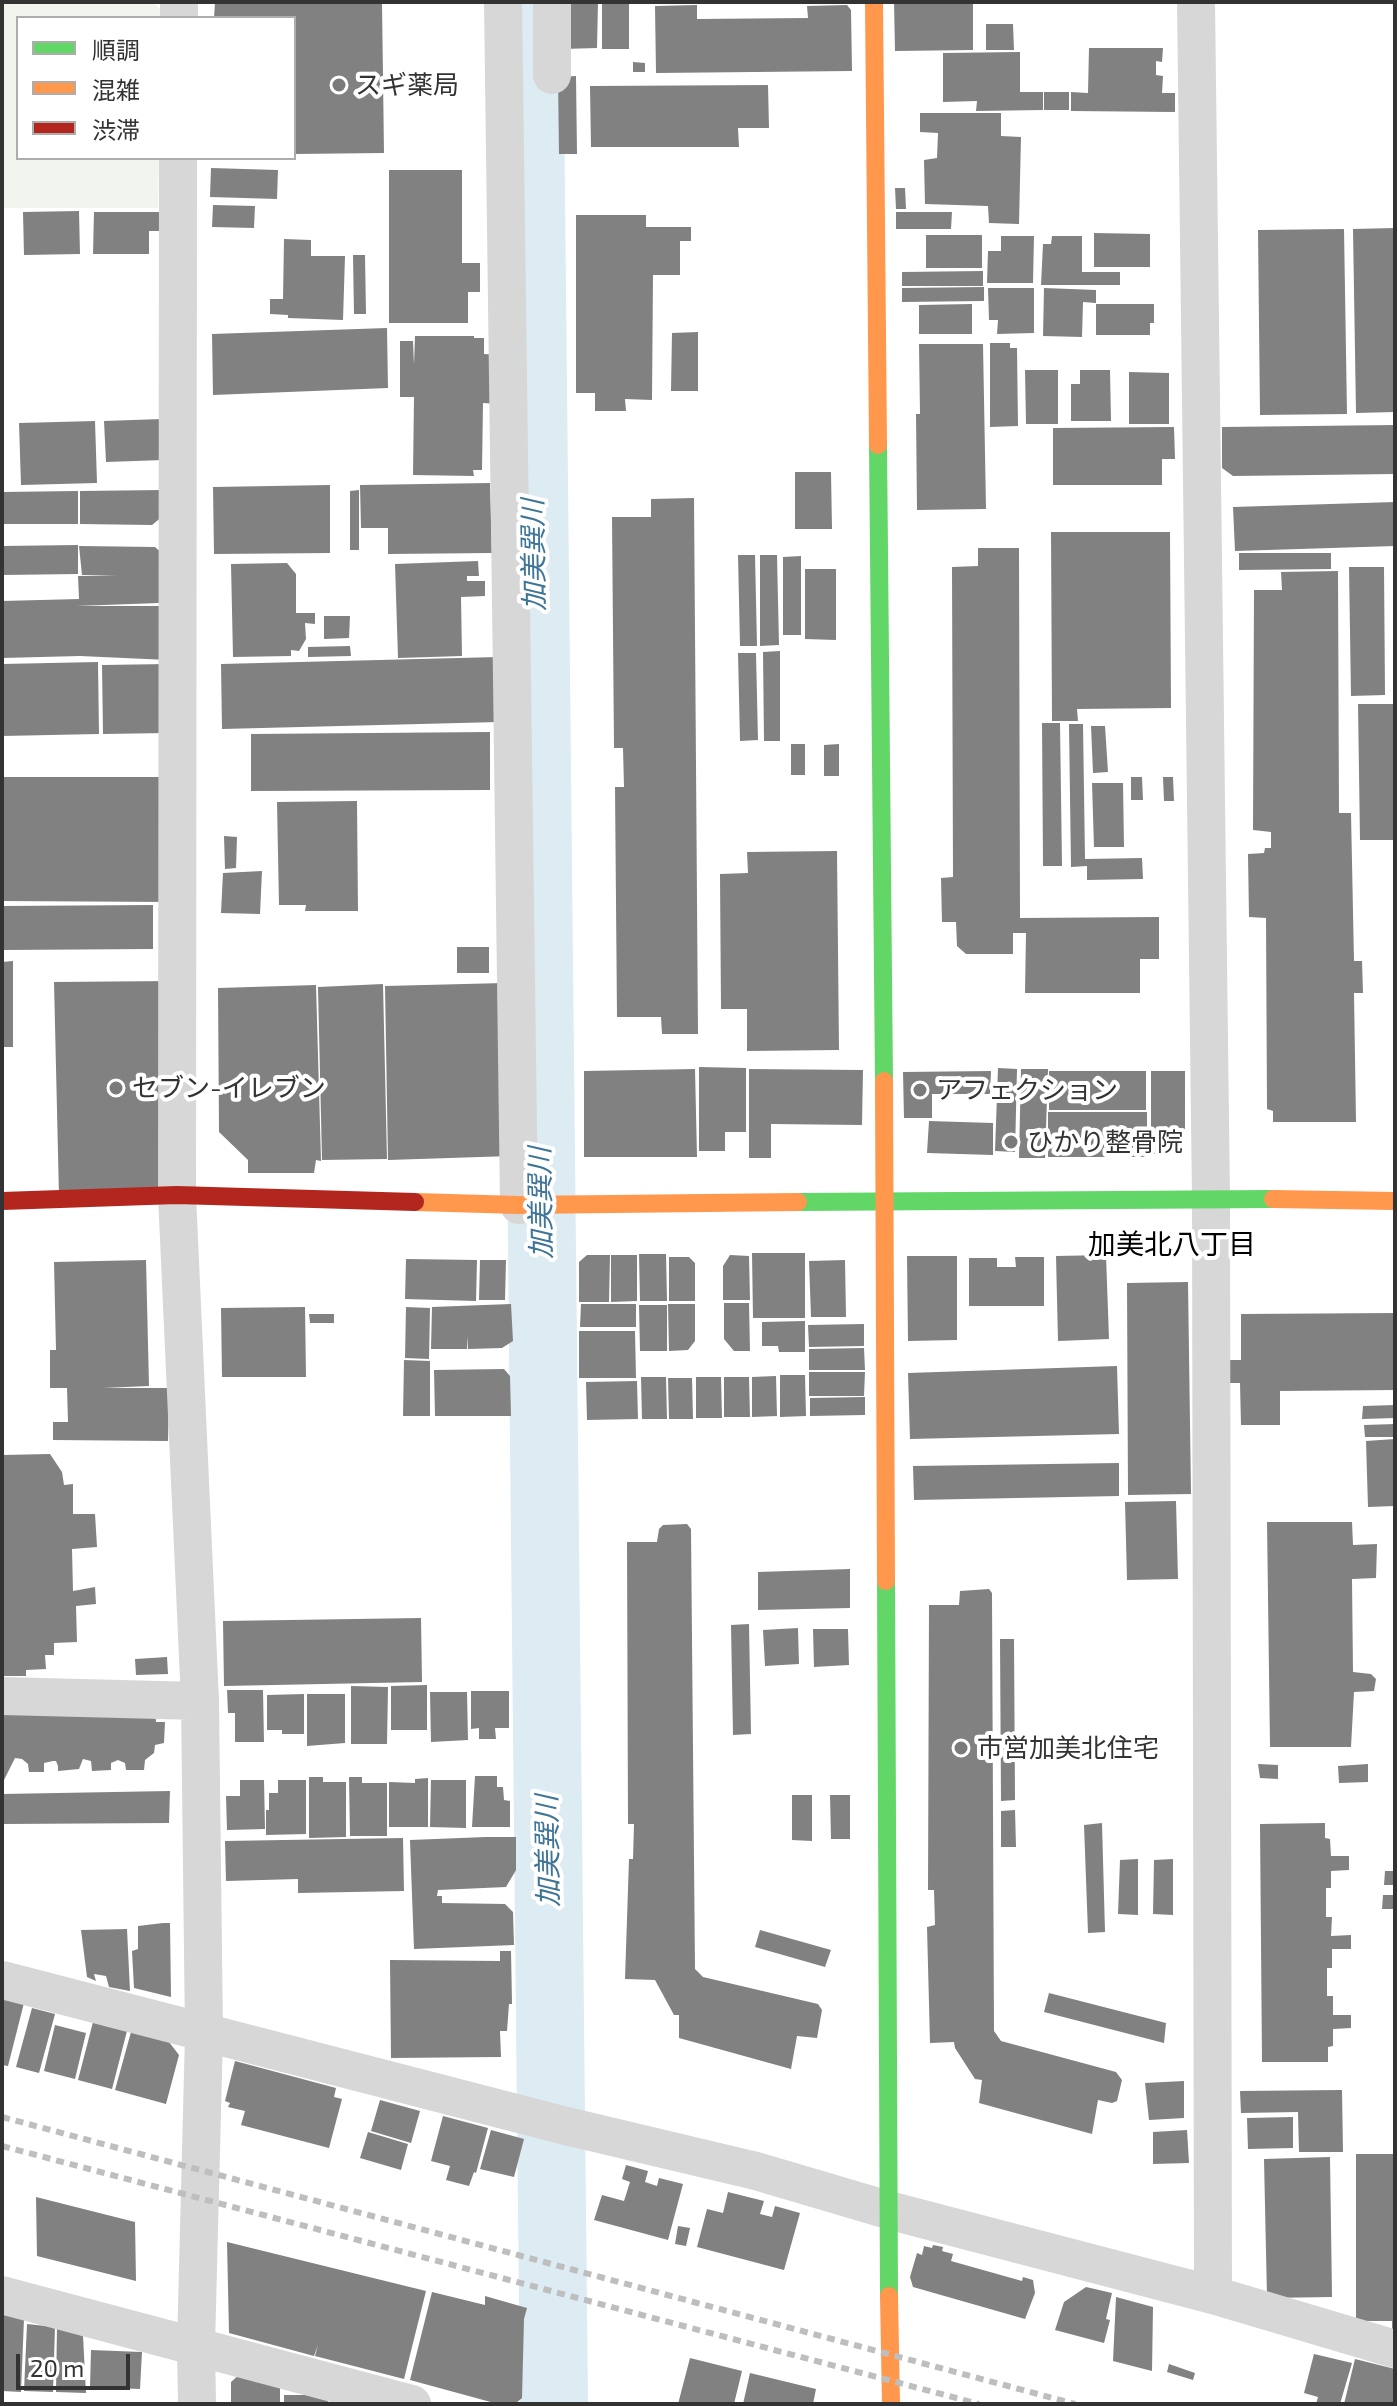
<!DOCTYPE html>
<meta charset="utf-8">
<style>
body{margin:0}
#map{position:relative;width:1397px;height:2406px;overflow:hidden;background:#fff;font-family:"Exo 2","Noto Sans JP",sans-serif}
canvas{display:block}
.frame{position:absolute;inset:0;border:4px solid #333;pointer-events:none}
.legend{position:absolute;left:16px;top:16px;width:280px;height:144px;box-sizing:border-box;background:#fff;border:2px solid #adadad;margin:0;padding:10px 14px;list-style:none;font-size:24px;color:#333}
.legend li{display:flex;align-items:center;gap:16px;height:40px}
.legend b{width:40px;border:2px solid #adadad}
.scale{position:absolute;left:16px;top:2354px;width:114px;height:36px;box-sizing:border-box;border:4px solid #333;border-top:0;padding-left:10px;font-size:24px;line-height:28px;white-space:nowrap;color:#333;-webkit-text-stroke:6px #fff;paint-order:stroke}
</style>
<div id="map">
<canvas width="1397" height="2406"></canvas>
<div class="frame"></div>
<ul class="legend">
<li><b style="height:10px;background:#63d668"></b>順調</li>
<li><b style="height:10px;background:#ff974d"></b>混雑</li>
<li><b style="height:10px;background:#b3261e"></b>渋滞</li>
</ul>
<div class="scale">20 m</div>
</div>
<script>
const ctx = document.querySelector('canvas').getContext('2d');
ctx.lineJoin = 'round';
function fill(path, color) {
  ctx.fillStyle = color;
  ctx.fill(path, 'evenodd');
}
function stroke(path, color, width, dash) {
  ctx.strokeStyle = color;
  ctx.lineWidth = width;
  ctx.lineCap = dash ? 'butt' : 'round';
  ctx.setLineDash(dash || []);
  ctx.stroke(path);
}
function label(font, color, halo, rows, align = 'center') {
  ctx.font = font + ' "Exo 2","Noto Sans JP",sans-serif';
  ctx.lineWidth = 8;
  ctx.setLineDash([]);
  ctx.textBaseline = 'middle';
  ctx.strokeStyle = halo;
  ctx.fillStyle = color;
  for (const [text, x, y, turn = 0] of rows) {
    ctx.save();
    ctx.translate(x, y);
    ctx.rotate((+turn || 0) * Math.PI / 180);
    ctx.textAlign = isNaN(turn) ? turn : align;
    if (halo) ctx.strokeText(text, 0, 0);
    ctx.fillText(text, 0, 0);
    ctx.restore();
  }
}
fill(new Path2D(`
 M2 2H153L160 9V18H18V158H159L158 208H2Z`), '#f1f5ed');
stroke(new Path2D(`
 M529 2 554 2404`), '#ddebf3', 68);
fill(new Path2D(`
 M215 2H382L384 153 294 154V18H214Z
 M571 2H598L597 48 563 49Z
 M602 2H629V49H602Z
 M894 2H973V50L895 51Z
 M697 5V19L808 18 807 6 847 5 851 10 852 71 656 73 655 6Z
 M986 24H1013L1014 50H986Z
 M1089 48H1163L1162 62 1156 61V75L1163 76 1162 93H1175V112L1071 111V92L1088 93Z
 M1020 52V92H1043V110L976 111 977 101 943 102V53Z
 M633 62 645 63V72H633Z
 M576 76 577 154H559L558 77Z
 M768 85 769 128H738L739 147H591L590 86Z
 M1044 92H1069V110H1044Z
 M920 113H1001V136L1021 137 1019 224 989 223 988 206 925 204 924 160 937 158 938 133 920 132Z
 M211 168 278 170 277 199 210 197Z
 M389 170H462V263H480V292H468V323H389Z
 M895 188H905L906 209H896Z
 M213 205 255 206 254 228 212 227Z
 M79 211 80 254 24 255 23 212Z
 M94 212H163V231H149V254H93Z
 M896 212H952L951 229H896Z
 M576 215H646V227H691V241H680V275H653L652 400 625 399 626 411H595V393H576Z
 M1395 228V412L1356 413 1353 229Z
 M1344 229 1347 414 1260 415 1258 230Z
 M1094 233 1150 234V267H1094Z
 M926 235H982V268H926Z
 M1001 236H1034L1033 283H987L988 251H1001Z
 M1052 236H1082V272H1120V285H1041L1043 244H1051Z
 M284 239 311 240V256H345L343 320 288 318V315L270 314V299H283Z
 M353 255H365L366 314H354Z
 M983 271V286H902V272Z
 M984 287V301L902 302V288Z
 M988 288H1034V333L997 334 998 320H989Z
 M1044 288 1096 290V303L1083 302 1082 337 1043 336Z
 M972 304V334H919V305Z
 M1096 304H1154V323H1150V335H1096Z
 M387 328 388 388 213 395 212 334Z
 M698 332V391H671L672 333Z
 M415 336H474V338H484V354L499 355 498 404 483 403 482 470H473L474 476 413 475 414 397H400V341H413L414 365Z
 M990 343H1010V348H1017L1018 426 990 427Z
 M919 344H983L986 509 917 510 916 414H920Z
 M1025 370H1058V424H1026Z
 M1080 370H1110L1111 421H1071V384H1080Z
 M1129 372 1169 373V424H1129Z
 M162 419 164 460 106 462 104 421Z
 M95 421 97 483 21 485 19 423Z
 M1395 425V474L1233 476 1222 468V427Z
 M1174 427 1175 459H1162V485H1053V428Z
 M795 472H831L832 529H795Z
 M490 483 492 553 388 554V528H361L360 485Z
 M330 485V553L214 554 213 487Z
 M163 490V516L152 525 80 524V491Z
 M359 490V550H350V491Z
 M78 491V524H2V492Z
 M694 498 698 1034H662L661 1017H617L615 787H624L623 748H614L612 517H651V499Z
 M1395 502V546L1235 551 1233 507Z
 M1051 532H1170L1171 708 1077 709 1078 721H1052Z
 M78 545V574L2 575V546Z
 M79 546 155 547 163 554 159 603 76 606H168V660L80 656 2 658V601L79 599 78 576H117L82 575Z
 M978 548H1019L1020 918 1159 917V959H1140V993H1025L1026 933H1013V954H966L957 946 956 922H942L941 878 953 877 952 567 978 566Z
 M1239 553H1331V569L1239 570Z
 M738 555H755L757 646H740Z
 M760 555H777L779 645 760 646Z
 M801 556V635H783V557Z
 M478 561 479 576H467V581H485V596L461 597 462 656 398 658 395 564Z
 M287 563 296 574V613H315V624L305 623 306 639 299 651 291 650V656L233 657 231 564Z
 M1349 567H1384L1385 695 1351 696Z
 M805 569H836V640L805 639Z
 M1338 571 1339 813H1351L1354 961H1362L1363 993H1354L1356 1122H1273V1111L1267 1109 1266 918 1249 917 1248 854 1264 853 1265 848H1271V832L1253 830 1254 590H1282L1281 572Z
 M324 616H350L349 638 324 639Z
 M350 646 351 656 308 657V647Z
 M780 651V741H764L763 652Z
 M738 653H756L758 740 740 741Z
 M498 657 499 722 222 729 221 664Z
 M98 662 99 734 2 736V664Z
 M168 664V733L103 734 102 665Z
 M1358 704H1395V749H1393L1395 840H1360Z
 M1042 723H1060L1062 866H1043Z
 M1069 724H1083L1085 859 1142 858 1143 879 1087 880V866L1071 867Z
 M1091 726H1105L1108 772 1093 773Z
 M490 732V790L251 791V734Z
 M791 744H805V775H791Z
 M839 744V776H824V745Z
 M2 777H169L170 902 2 901Z
 M1131 777H1142L1143 800H1131Z
 M1163 777H1173L1174 801H1164Z
 M1092 783H1123L1124 847H1094Z
 M357 801 358 911H305L306 905H279L277 802Z
 M224 836 237 837 236 868 225 869Z
 M837 851 839 1050 747 1051V1009H721L720 874 748 873 747 852Z
 M262 871 260 914 221 913 223 873Z
 M153 905V949L2 950V906Z
 M457 947H489V973H457Z
 M13 961V1047H2V962Z
 M172 981 177 1195 59 1196 54 982Z
 M504 983 511 1156 388 1160 385 986Z
 M383 984 387 1159 322 1160 318 987Z
 M316 985 321 1161 316 1160 314 1173H248V1160L219 1132 218 988Z
 M699 1067 746 1068V1132H725V1151H699Z
 M998 1068 1017 1069 1015 1152 995 1151Z
 M695 1069 697 1157H584V1071Z
 M749 1069 863 1070 862 1125 771 1124V1158H749Z
 M1021 1069H1048L1045 1158H1019Z
 M991 1071 990 1094H932V1118H904L903 1072Z
 M1049 1071H1146V1110H1049Z
 M1151 1071H1185V1143L1179 1154H1151Z
 M1048 1112H1147V1157H1048Z
 M929 1121 993 1123V1155L927 1153Z
 M752 1253H805V1318H753Z
 M639 1254H666L667 1301H640Z
 M587 1255H610L609 1302H579V1262Z
 M611 1255H637V1301L611 1302Z
 M730 1255 749 1256 750 1300H723V1266Z
 M1106 1255 1109 1339 1058 1341 1056 1256Z
 M907 1256H957V1340L908 1341Z
 M669 1257H689L695 1263V1301H669Z
 M1015 1257H1044V1306H969V1258H997V1267H1016Z
 M406 1259 477 1260 476 1301 405 1299Z
 M146 1260 149 1386 103 1388H169L168 1441 53 1440V1422H68L67 1388H50V1350H56L54 1262Z
 M480 1260H506L505 1300H479Z
 M845 1260 846 1317H811L809 1261Z
 M1188 1282 1191 1494 1128 1495 1127 1283Z
 M724 1303H749L750 1351H734L724 1339Z
 M511 1304 513 1341 502 1348 468 1349 467 1336V1349H431L432 1307Z
 M581 1304H636V1327H580Z
 M668 1304H695V1341L688 1350 669 1351Z
 M639 1305H667V1351H640Z
 M305 1307 306 1377H222L221 1308Z
 M406 1307 430 1308 429 1359 405 1358Z
 M1395 1313V1390L1280 1391V1425H1241L1240 1383H1229V1360H1241V1314Z
 M309 1314H334V1323H310Z
 M805 1321V1352H779L778 1346H762V1322Z
 M864 1324V1346L809 1347 808 1325Z
 M579 1331H635L636 1378H579Z
 M864 1348 865 1370H809V1349Z
 M404 1360 430 1361V1416H403Z
 M1117 1366 1119 1434 910 1439 908 1373Z
 M504 1369 510 1376 511 1416H435L434 1370Z
 M809 1372H865L864 1396H809Z
 M780 1375H805L806 1416 780 1417Z
 M776 1376 777 1416 752 1417V1377Z
 M641 1377H666L667 1419H642Z
 M696 1377H721L722 1418H696Z
 M724 1377H749L750 1417H724Z
 M668 1378H692L693 1419H669Z
 M637 1381 638 1419 587 1420 586 1382Z
 M865 1397V1415L810 1416V1398Z
 M1395 1405V1418L1362 1419 1363 1406Z
 M1395 1424V1437H1365L1364 1425Z
 M1395 1439V1506L1368 1507 1366 1441Z
 M50 1454 62 1472 64 1485 73 1484V1514H95L97 1547 72 1549 73 1591 95 1587 96 1604 76 1606 77 1642 54 1643V1655H45L46 1669 26 1670V1676H2V1455Z
 M1119 1463V1496L914 1500 913 1466Z
 M1176 1501 1178 1579 1127 1580 1125 1502Z
 M1267 1522H1352L1353 1545 1377 1544 1376 1578 1352 1579 1353 1672 1371 1674 1376 1679 1374 1691 1354 1692 1351 1747H1270Z
 M687 1524 691 1529 695 1969 703 1977 818 2004 822 2010 817 2038 797 2036 791 2069 679 2038V2015H674L655 1980 625 1979 629 1859H633L634 1824H628L627 1542H657L659 1529 663 1525Z
 M850 1569V1608L758 1610V1572Z
 M989 1589 992 1593 994 2031 1001 2041 1116 2072 1122 2080 1117 2101 1112 2103 1098 2100 1092 2134 979 2103 982 2080 975 2079 955 2048 954 2042 930 2043 927 1927 935 1925 934 1890H928L929 1605H959L960 1591Z
 M421 1618 422 1682 224 1686 223 1621Z
 M749 1624 751 1734 733 1735 731 1625Z
 M798 1628 799 1664 765 1666 763 1630Z
 M813 1629H848L849 1665 814 1667Z
 M1000 1639H1014L1015 1800 1001 1801Z
 M167 1657 168 1674 136 1675 135 1659Z
 M427 1685V1730H391V1686Z
 M351 1686 388 1687 387 1744H351Z
 M227 1690H263L264 1742H235V1713H228Z
 M471 1691H509V1728H495L496 1739H479V1728L471 1729Z
 M430 1692H467L468 1740 431 1742Z
 M304 1694V1734H282V1730H267V1695Z
 M307 1694H345V1743L307 1746Z
 M155 1710 156 1722H165L164 1743 155 1745 154 1753 145 1760 144 1770H126L125 1763 118 1760 111 1763V1770L92 1771 91 1761 83 1759 79 1769 58 1771V1766L56 1761H53L44 1763V1772H29L28 1764 22 1759 15 1758 2 1784V1713Z
 M1258 1764 1278 1765V1779L1260 1778Z
 M1368 1764V1782L1339 1783 1338 1766Z
 M475 1776H497V1787H503L504 1800 510 1801V1827H472Z
 M309 1777H323V1782H346V1837L309 1838Z
 M349 1777H362V1783H387V1836H350Z
 M428 1778V1827H389V1782L415 1783V1779Z
 M240 1780H264L265 1829 227 1830 226 1796H240Z
 M278 1780H306V1834L266 1835V1810H269V1793H278Z
 M431 1780H466V1828L430 1827Z
 M170 1791 169 1823 2 1824V1794Z
 M792 1795H812V1841L792 1840Z
 M830 1795H850V1839H831Z
 M1015 1810 1016 1847H1001V1811Z
 M1102 1823 1105 1932 1088 1933 1084 1825Z
 M1325 1823V1838L1330 1839 1331 1856H1349V1870L1331 1871V1888H1326V1917H1332L1331 1936 1351 1935V1949H1332V1968H1327V1996H1333V2015H1351V2028L1333 2029V2046L1328 2047V2062H1262L1260 1824Z
 M486 1837H516V1870L506 1887 438 1890 437 1896H442V1903L505 1904 513 1912 514 1945 414 1949 410 1840Z
 M403 1838 404 1891 298 1893V1879L226 1881 225 1841Z
 M1138 1859V1915L1118 1914 1120 1860Z
 M1173 1859V1915L1153 1914 1154 1860Z
 M1385 1871H1395V1885H1384Z
 M1383 1895H1395V1909H1382Z
 M163 1923H170L171 1997 134 1988 132 1951 138 1949V1926Z
 M127 1929 130 1991 109 1987 106 1976 94 1974 96 1981 87 1977 81 1930Z
 M760 1930 831 1950 825 1967 755 1947Z
 M500 1951H511L512 2004H509L507 2031H500L501 2057 391 2058 390 1960 500 1961Z
 M1049 1993 1166 2023 1164 2043 1044 2012Z
 M2 1998 24 2003 8 2066 2 2065Z
 M32 2008 55 2014 39 2073 16 2067Z
 M93 2022 127 2031 112 2089 78 2080Z
 M55 2025 86 2033 75 2079 44 2071Z
 M131 2032 169 2042 179 2055 166 2104 115 2090Z
 M235 2061 336 2088 334 2097 342 2099 329 2148 241 2125 245 2111 228 2107 230 2103 225 2101Z
 M1184 2081V2118L1149 2120 1145 2083Z
 M1342 2090 1343 2152H1299L1298 2112 1241 2113 1240 2091Z
 M380 2100 420 2111 411 2143 371 2131Z
 M443 2116 488 2128 476 2173 474 2172 469 2186 446 2180 450 2166 431 2161Z
 M1293 2117V2148L1248 2149 1247 2118Z
 M491 2130 524 2139 514 2177 480 2169Z
 M1187 2130 1189 2163 1153 2164V2132Z
 M368 2132 408 2144 401 2170 360 2158Z
 M1356 2154H1395V2331H1392V2321H1356Z
 M1330 2157 1332 2297 1267 2298 1264 2159Z
 M626 2165 648 2171 645 2182 657 2186 659 2178 683 2184 668 2240 594 2220 602 2195 624 2201 630 2182 622 2179Z
 M728 2192 764 2201 760 2214 772 2217 775 2206 800 2213 784 2270 697 2247 707 2209 723 2213Z
 M36 2197 135 2222 136 2281 37 2256Z
 M678 2226 690 2228 686 2246 675 2244Z
 M227 2242 426 2291 404 2379 315 2356 318 2345 314 2356 229 2333Z
 M933 2245 943 2247 942 2251 953 2254 951 2261 1022 2281 1023 2277 1033 2280 1035 2293 1025 2319 913 2287 910 2277 917 2253 922 2255 924 2246 932 2248Z
 M1086 2287 1112 2293 1106 2319 1110 2320 1104 2343 1055 2330 1064 2302Z
 M432 2292 485 2305V2296L527 2308 524 2319 522 2398 515 2404H498L410 2380Z
 M1116 2297 1153 2307 1152 2371 1113 2361Z
 M2 2314 24 2319 21 2392 2 2391Z
 M27 2324 55 2327 53 2392 24 2391Z
 M57 2326 83 2336 86 2393 56 2392Z
 M91 2350 142 2352 140 2389 90 2387Z
 M1314 2354 1352 2363 1340 2404H1316L1318 2397 1304 2393Z
 M690 2358 742 2371 734 2404H678Z
 M1355 2359 1395 2369V2404H1344Z
 M1169 2364 1195 2373 1193 2380 1167 2372Z
 M750 2373 816 2389 813 2404H743Z
 M240 2374 280 2385V2404H231V2382Z
 M284 2395H315L328 2398V2404H284Z`), '#818181');
stroke(new Path2D(`
 M503 2 519 1205
 M552 2V75
 M1196 2 1211 1198 1213 2295
 M179 18V2
 M178 158 177 1195 200 1701 204 2034 196 2346 197 2404
 M2 1696 200 1701
 M2 1980 562 2125 756 2171 888 2210 1213 2295 1395 2349
 M2 2295 412 2404`), '#d7d7d7', 38);
stroke(new Path2D(`
 M878 445 884 1081
 M798 1202 1273 1199
 M886 1581 889 2296`), '#63d668', 18);
stroke(new Path2D(`
 M874 2 878 445
 M884 1081 886 1581
 M1273 1199 1395 1201
 M415 1202 519 1205 798 1202
 M889 2296 891 2404`), '#ff974d', 18);
stroke(new Path2D(`
 M2 1201 177 1195 415 1202`), '#b3261e', 18);
stroke(new Path2D(`
 M2 2117 1075 2404
 M2 2146 979 2404`), '#bebebe', 6, [8, 6]);
for (const [x, y, r, color] of [
 [339,85,8,"#7a7a7a"],
 [116,1088,8,"#7a7a7a"],
 [920,1090,8,"#7a7a7a"],
 [1011,1142,8,"#7a7a7a"],
 [961,1748,8,"#7a7a7a"]
]) {
  const dot = new Path2D();
  dot.arc(x, y, r, 0, 2 * Math.PI);
  ctx.fillStyle = color;
  ctx.fill(dot);
  stroke(dot, '#fff', 3);
}
label('26px', '#333', '#fff', [
 ["スギ薬局",355,85],
 ["セブン-イレブン",132,1088],
 ["アフェクション",936,1090],
 ["ひかり整骨院",1027,1142],
 ["市営加美北住宅",977,1748]
], 'left');
label('italic 28px', '#3f7597', '#fff', [
 ["加美巽川",534,555,-91],
 ["加美巽川",541,1203,-91],
 ["加美巽川",548,1851,-91]
]);
label('28px', '#000', '#fff', [
 ["加美北八丁目",1172,1245]
]);
</script>
